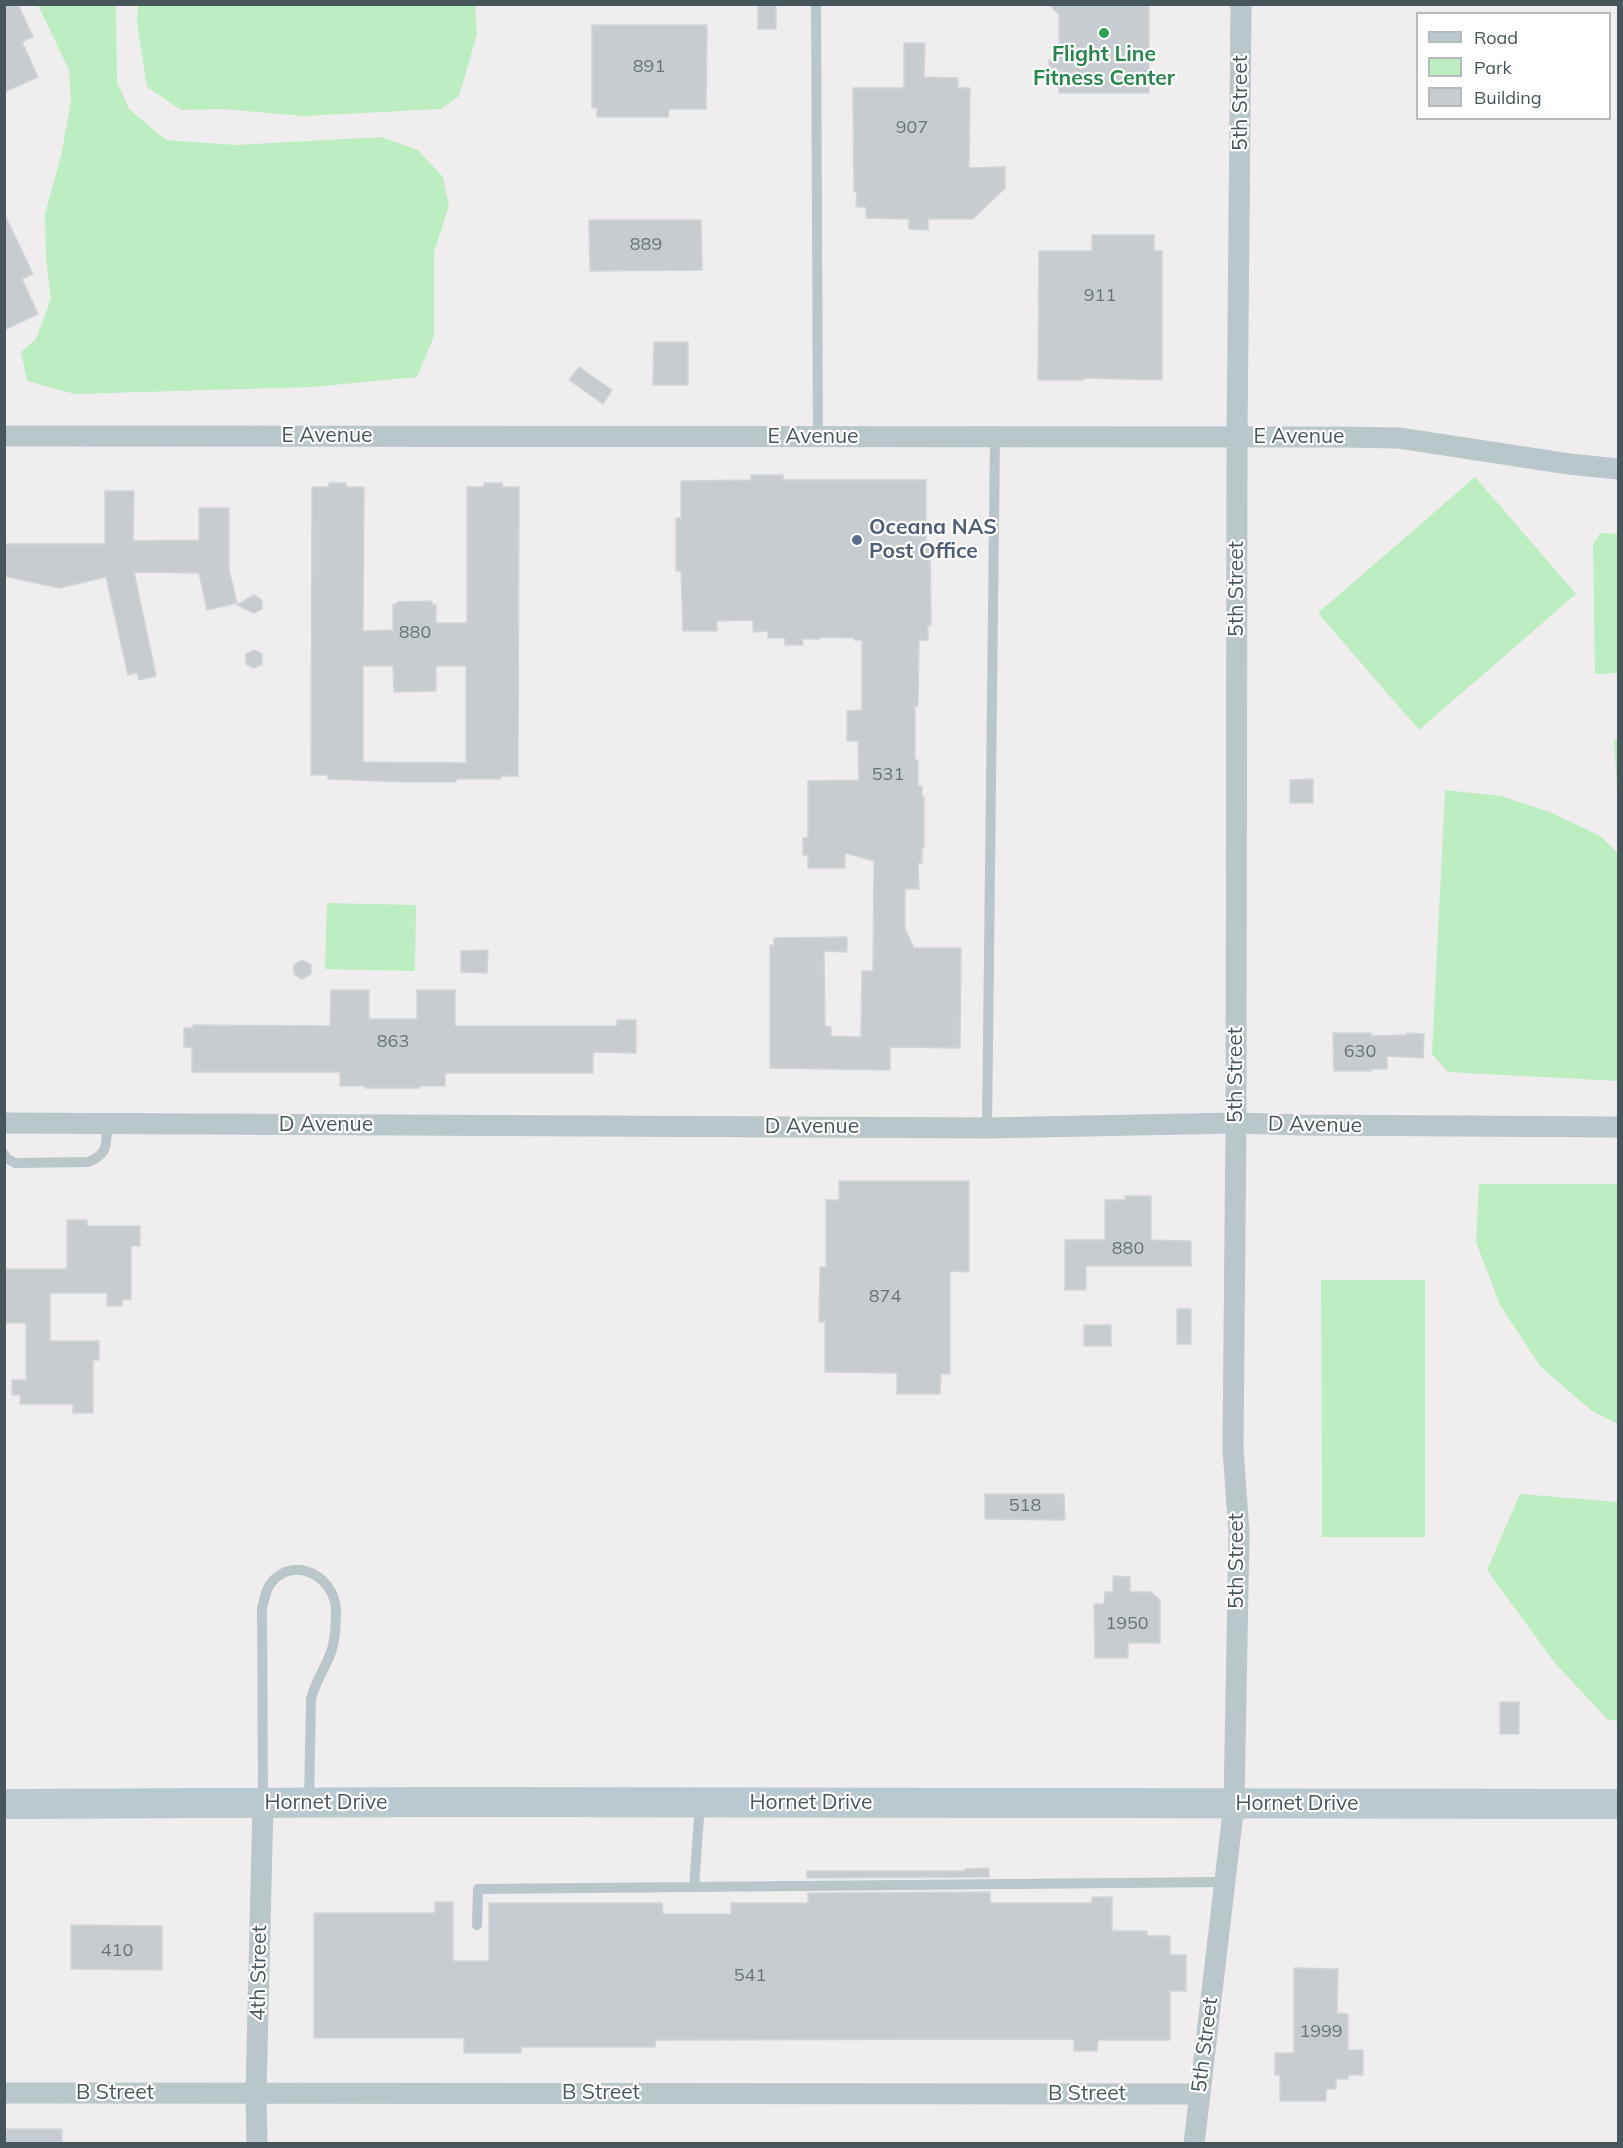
<!DOCTYPE html>
<style>
body{margin:0}
#map{position:relative;width:1623px;height:2148px;overflow:hidden;background:#f0edee;font-family:Mulish,sans-serif}
canvas{display:block}
.frame{position:absolute;inset:0;border:6px solid #46565a;pointer-events:none}
.legend{position:absolute;left:1416px;top:12px;width:195px;height:108px;box-sizing:border-box;background:#fff;border:2px solid #b5bbbd;margin:0;padding:8px 10px;list-style:none;font-size:18px;color:#46565a}
.legend li{display:flex;align-items:center;gap:12px;height:30px}
.legend b{width:30px;border:2px solid #b5bbbd}
</style>
<div id="map">
<canvas width="1623" height="2148"></canvas>
<div class="frame"></div>
<ul class="legend">
<li><b style="height:8px;background:#b9c9cf"></b>Road</li>
<li><b style="height:16px;background:#bceec2"></b>Park</li>
<li><b style="height:16px;background:#c7ccd0"></b>Building</li>
</ul>
</div>
<script>
const ctx = document.querySelector('canvas').getContext('2d');
ctx.lineJoin = 'round';
function fill(path, color) {
  ctx.fillStyle = color;
  ctx.fill(path, 'evenodd');
}
function stroke(path, color, width, dash) {
  ctx.strokeStyle = color;
  ctx.lineWidth = width;
  ctx.lineCap = dash ? 'butt' : 'round';
  ctx.setLineDash(dash || []);
  ctx.stroke(path);
}
function label(font, color, halo, rows, align = 'center') {
  ctx.font = font + ' Mulish,sans-serif';
  ctx.lineWidth = 4.5;
  ctx.setLineDash([]);
  ctx.textBaseline = 'middle';
  ctx.strokeStyle = halo;
  ctx.fillStyle = color;
  for (const [text, x, y, turn = 0] of rows) {
    ctx.save();
    ctx.translate(x, y);
    ctx.rotate((+turn || 0) * Math.PI / 180);
    ctx.textAlign = isNaN(turn) ? turn : align;
    if (halo) ctx.strokeText(text, 0, 0);
    ctx.fillText(text, 0, 0);
    ctx.restore();
  }
}
fill(new Path2D(`
 M38 5H116L117 82 129 109 166 140 236 145 381 137 418 150 443 177 449 206 434 252V336L417 377 312 387 75 394 27 381 21 352 36 339 51 299 46 257 45 214 61 156 71 101 69 70Z
 M138 5H475L477 34 459 96 441 109 304 116 222 109 181 110 147 87 137 22Z
 M1475 477 1576 594 1419 730 1318 613Z
 M1600 533 1618 534V673L1595 674 1593 545Z
 M1614 739H1618V805Z
 M1445 790 1501 796 1550 812 1600 836 1618 853V1081L1448 1072 1432 1054Z
 M327 903 416 905 415 971 325 969Z
 M1479 1184H1618V1424L1592 1411 1540 1366 1500 1305 1476 1242Z
 M1321 1280H1425V1537H1322Z
 M1520 1494 1618 1502V1721L1607 1719 1554 1662 1487 1570Z`), '#bceec2');
const building = new Path2D(`
 M4 4H18L33 37 22 42 38 77 4 92Z
 M758 4H776V29H758Z
 M1049 4H1149V93H1059V81H1050L1049 60 1059 59V15Z
 M592 25H707L706 109H669L668 117H597V108H592Z
 M904 43H925L924 77 958 78V88H970L969 168 1005 167V188L973 219H928V230L909 229V219L866 218V207H856L857 192H854L853 88H904Z
 M4 213 33 274 22 279 38 314 4 330Z
 M589 220H701L702 270 590 271Z
 M1092 235H1154V251H1162V380L1084 378V380H1038L1039 251H1092Z
 M654 342H688V385H653Z
 M579 367 612 390 603 404 569 380Z
 M751 475H783V480H926V543H930L931 625H928V640H919L918 706H915V760H918V786H922V797H924V848H922V863H918L919 889H905V929L914 948H961L960 1048 890 1047V1070L770 1068V945H774V938L847 937V952L824 951 825 1026 831 1027V1036L861 1037 862 971H873L874 861 845 853V868H808V855H803V838H808V781L859 780 858 741H847V711L862 710V640H854V638L820 637V639H802L803 645H785V638H768V631L753 632V620L717 621V631H683L681 571H676V518H681V481L751 480Z
 M329 483H346V487H364L363 631 393 630V604H397V602L432 601V605H436V623H467V487H484V483H502V487H519L518 776H501V779H456V782H407L328 779V775H311L312 487H329ZM363 666H393L394 692 436 691V666H466V763L363 762Z
 M105 491H134L133 541 199 540V508H229V570L237 603 207 610 199 573 134 572 156 676 139 680 137 673 128 675 106 577 59 588 4 576V544H105Z
 M254 595 262 600V609L254 613 237 605Z
 M254 650 262 654V664L254 668 246 664V654Z
 M1313 779V803H1290V780Z
 M488 950 487 973 461 972V951Z
 M302 960 311 965V974L302 979 294 974V965Z
 M331 990H369V1019H417V990H455V1026H617V1020H636V1053L593 1052V1073H445V1086H420V1088H365V1086H340V1072H192V1048L184 1047V1028H193V1025L330 1026Z
 M1333 1033H1371V1036L1407 1035V1033L1424 1034 1423 1058 1387 1056V1069H1371V1071H1334Z
 M839 1181H969V1272L950 1271V1374H941L940 1394H897V1373L825 1372V1322H819L820 1267H826V1200H839Z
 M1125 1196H1151V1240L1191 1241V1266H1086V1290H1065V1240H1105V1200H1126Z
 M67 1220H87V1226H140V1246H131V1300L122 1299V1306H107V1293H50V1341H99V1360H93V1413H73V1404H20V1395H12V1380H26V1323H4V1269H67Z
 M1177 1309H1191V1344H1177Z
 M1084 1325H1111V1346H1084Z
 M985 1494H1064L1065 1520 985 1519Z
 M1113 1576 1130 1577V1592H1151L1160 1600V1643H1128V1658H1095L1094 1604H1104L1105 1592H1113Z
 M1500 1702H1519V1734H1500Z
 M989 1868V1877L807 1878V1871H965V1869Z
 M990 1892V1903H1092V1897H1112V1931H1147V1936H1170V1955H1186V1991H1170V2040H1098L1097 2051H1074V2039L656 2040 655 2047H521V2053H464V2038H314V1913H435V1902H453V1961H489V1903H662L663 1914H731V1903H808V1893Z
 M71 1925 162 1926V1970L71 1969Z
 M1294 1968 1338 1969 1337 2013 1348 2014V2050H1363V2075H1348V2079H1336V2089H1326V2101H1280V2075H1275V2053H1294Z
 M4 2129H62V2144H4Z`);
fill(building, '#c7ccd0');
stroke(building, '#d1d5d9', 1.5);
stroke(new Path2D(`
 M816 4 818 437
 M987 1128 995 437
 M4 1154 6 1158 15 1163 88 1162C109 1154 106 1144 107 1124
 M263 1800 262 1609C264 1600 265 1591 271 1583 294 1554 335 1577 336 1610 336 1622 335 1641 331 1652 325 1669 315 1682 311 1699L309 1801
 M694 1887 700 1803
 M477 1925 478 1889 1224 1882`), '#b9c6ca', 10);
stroke(new Path2D(`
 M4 436 1340 437 1399 438 1569 464 1618 469
 M4 1123 987 1128 1236 1123 1303 1125 1618 1127
 M4 2093 1198 2094
 M257 2144 256 2092 263 1803
 M1194 2144 1234 1804 1239 1533 1233 1449 1236 1123 1237 438 1241 4`), '#b9c6ca', 21);
stroke(new Path2D(`
 M4 1804 443 1802 1618 1804`), '#b9c9cf', 30);
for (const [x, y, r, color] of [
 [1104,33,6,"#2e9e5b"],
 [857,540,6,"#5c6f8a"]
]) {
  const dot = new Path2D();
  dot.arc(x, y, r, 0, 2 * Math.PI);
  ctx.fillStyle = color;
  ctx.fill(dot);
  stroke(dot, '#fff', 2);
}
label('18px', '#667478', null, [
 ["891",649,67],
 ["907",912,128],
 ["889",646,245],
 ["911",1100,296],
 ["880",415,633],
 ["531",888,775],
 ["863",393,1042],
 ["630",1360,1052],
 ["880",1128,1249],
 ["874",885,1297],
 ["518",1025,1506],
 ["1950",1127,1624],
 ["410",117,1951],
 ["541",750,1976],
 ["1999",1321,2032]
]);
label('bold 21px', '#27864d', '#fff', [
 ["Flight Line",1104,55],
 ["Fitness Center",1104,79]
]);
label('21px', '#46565a', '#fff', [
 ["5th Street",1241,103,-90],
 ["E Avenue",327,436],
 ["E Avenue",813,437],
 ["E Avenue",1299,437],
 ["5th Street",1237,589,-90],
 ["5th Street",1236,1075,-90],
 ["D Avenue",326,1125],
 ["D Avenue",1315,1125,1],
 ["D Avenue",812,1127],
 ["5th Street",1237,1561,-90],
 ["Hornet Drive",326,1803],
 ["Hornet Drive",811,1803],
 ["Hornet Drive",1297,1804],
 ["4th Street",259,1973,-89],
 ["5th Street",1205,2045,-83],
 ["B Street",115,2093],
 ["B Street",601,2093],
 ["B Street",1087,2094]
]);
label('bold 21px', '#4e5e75', '#fff', [
 ["Oceana NAS",869,528],
 ["Post Office",869,552]
], 'left');
</script>
